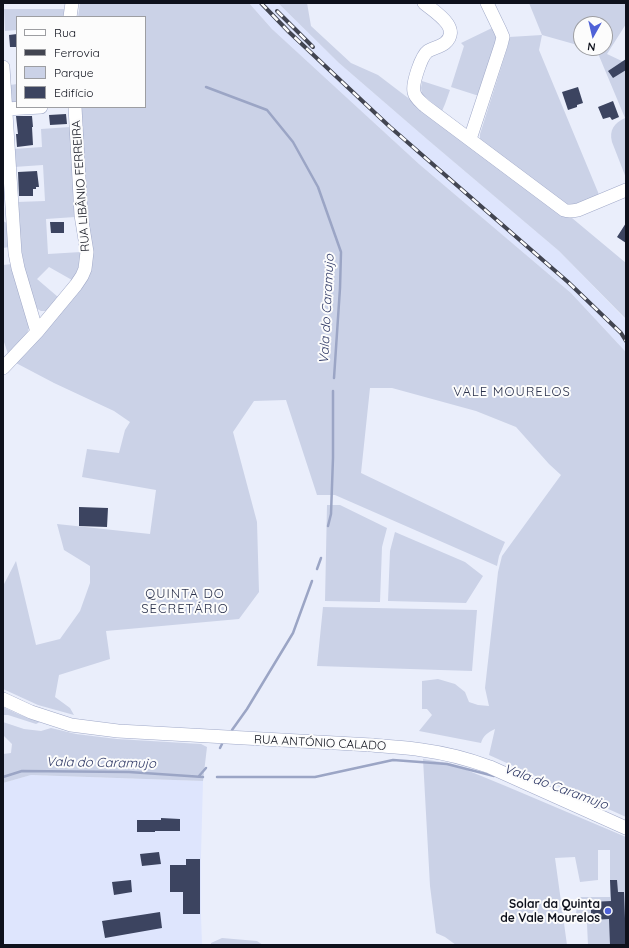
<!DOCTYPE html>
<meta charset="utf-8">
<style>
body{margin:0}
#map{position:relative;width:629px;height:948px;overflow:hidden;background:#eaeefb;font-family:Quicksand,sans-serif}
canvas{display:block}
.frame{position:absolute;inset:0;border:4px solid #0e111c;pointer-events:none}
.legend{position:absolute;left:16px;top:16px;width:130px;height:92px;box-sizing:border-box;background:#fcfcfc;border:1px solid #9d9ea2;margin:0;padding:5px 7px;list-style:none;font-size:12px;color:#0e111c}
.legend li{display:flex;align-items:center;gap:8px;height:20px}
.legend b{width:20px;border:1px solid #9d9ea2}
.north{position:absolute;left:573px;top:16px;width:40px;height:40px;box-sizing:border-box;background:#fcfcfc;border:1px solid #9d9ea2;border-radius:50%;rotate:188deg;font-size:11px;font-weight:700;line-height:16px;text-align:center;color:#0e111c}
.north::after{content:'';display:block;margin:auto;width:14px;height:18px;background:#4f62d7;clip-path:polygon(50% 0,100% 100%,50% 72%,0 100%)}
</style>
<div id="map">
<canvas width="629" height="948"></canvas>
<div class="frame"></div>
<ul class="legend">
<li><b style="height:5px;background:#fff"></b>Rua</li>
<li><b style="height:5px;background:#424551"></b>Ferrovia</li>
<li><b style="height:11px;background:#cbd2e7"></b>Parque</li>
<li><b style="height:11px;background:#3c4460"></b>Edifício</li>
</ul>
<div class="north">N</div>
</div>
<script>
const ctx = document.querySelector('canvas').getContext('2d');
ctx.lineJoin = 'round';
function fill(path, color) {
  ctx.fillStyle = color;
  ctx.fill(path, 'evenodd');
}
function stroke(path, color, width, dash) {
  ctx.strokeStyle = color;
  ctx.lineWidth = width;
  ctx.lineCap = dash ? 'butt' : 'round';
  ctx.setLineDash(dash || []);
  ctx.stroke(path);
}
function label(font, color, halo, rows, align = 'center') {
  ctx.font = font + ' Quicksand,sans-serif';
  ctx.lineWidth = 4;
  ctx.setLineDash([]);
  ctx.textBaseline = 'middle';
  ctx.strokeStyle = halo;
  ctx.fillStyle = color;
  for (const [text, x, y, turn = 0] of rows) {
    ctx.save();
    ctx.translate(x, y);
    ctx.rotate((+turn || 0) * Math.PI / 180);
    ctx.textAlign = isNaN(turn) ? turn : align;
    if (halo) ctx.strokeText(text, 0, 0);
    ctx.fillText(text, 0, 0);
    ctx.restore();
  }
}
fill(new Path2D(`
 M249 3H278L339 63 428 140 559 251 626 320V352L571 293 419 164 274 31Z
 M31 775 203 781 201 855V915L202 945H3V783Z`), '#dee5fd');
fill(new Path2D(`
 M80 3H249L272 29 419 164 571 293 625 351 626 352V817L489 755 495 729C488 732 483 736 481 743L419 731 432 715 427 709H422V681L438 679 455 684 465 692 469 702 478 705 489 706 485 688 498 572 502 556 561 475 549 464 516 427 476 411 392 388H370L361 473 505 542 499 556 497 566 335 495H317L286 400 254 401 233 432 257 522 259 592 239 619 106 631 110 659 59 675 55 697 70 708 74 715 38 705 3 689V586L16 561 36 645 60 639 80 611 90 583V566L64 550 57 524 150 534 156 490 82 477 87 449 119 453 125 430 130 422 114 411 54 383 16 363 89 272 86 235 79 107H145V17H78Z
 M278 3H307L311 26 351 63 378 75 504 171 572 218 626 263V319L559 251 428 140 339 63Z
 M529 3H626V24L607 54 626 63V178L612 142C609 130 614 123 625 118L597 51 587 48H605V24H581V46L542 35 539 50 600 197 571 208 483 142 480 139V134L508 46 509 37 542 35Z
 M4 9H65L64 17H17V30L5 31Z
 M492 28 497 38 479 96 451 87 464 46 461 43Z
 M422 81 450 90 445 104 442 111 422 94 421 88Z
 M17 84V104L12 103 10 85Z
 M70 127 75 217 46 219 48 254 81 252 78 270 72 280 49 267 37 279 58 297 46 311H41L36 308 22 262 17 202 45 201 43 165 14 167 13 149 42 147 41 129Z
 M3 221 7 223 9 247 3 248Z
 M12 264 29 327 27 334 8 354 3 339V265Z
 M327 505H340L387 528 382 547 380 602 325 601Z
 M395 532 465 562 483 576 466 603 388 601 390 551Z
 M323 607 477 610 472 671 317 666Z
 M3 707 18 714 40 722 36 724 8 715H3Z
 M3 722 24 729 41 731 51 728 76 734 117 739 201 744 207 747 203 781 31 775 3 783V754L11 753 12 744 3 735Z
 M423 759 452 764 508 787 626 837V945H588L587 924 580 922H575L578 897H610V850H598V880L580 882 575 857 555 858 567 945H456L445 937 436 933 430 886Z
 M222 938 257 941 263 945H211V943Z`), '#cbd2e7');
stroke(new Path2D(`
 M206 87 267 110 293 142 318 187 341 252 340 288 334 378
 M328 526 331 514 333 458V391
 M317 569 321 558
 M232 730 247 709 293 633 312 581
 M220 748 222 744
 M199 776 206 768
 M3 777 22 771 129 772 203 777
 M217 777H315L393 760 447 764 494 776`), '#9ba5c5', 2.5);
fill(new Path2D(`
 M17 34V47H10L9 35Z
 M626 59V70L613 78 608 71Z
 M578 87 583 103 577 105V107L568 110 562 92Z
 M613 101 619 117 612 120 610 117 603 119 598 107Z
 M66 114 67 124 50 125 49 115Z
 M16 116H32L33 127H32L33 145 17 147 16 134H18Z
 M37 171 39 187H36V189H33V196H19L18 172Z
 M50 222H64V233H51Z
 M626 223V243L617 237Z
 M79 507 108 508 107 527 79 526Z
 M161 818 180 819V831H155V832H137V820H161Z
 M159 852 161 864 142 866 140 854Z
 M186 859H200V914H183V892H170V865H186Z
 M131 880 132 892 114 895 112 882Z
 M610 880H617L618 892H624L626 945H610L609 919 591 920V902L611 901Z
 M160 912 162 928 105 938 102 921Z`), '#3c4460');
const minor = new Path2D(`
 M424 3C435 12 462 28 445 43 440 47 433 48 428 51 421 56 412 84 414 92 415 98 421 102 425 106L564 210C569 212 573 211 578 210L626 190
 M70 17 72 3
 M3 67 15 253 18 268 37 332
 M6 109 41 107
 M470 139 501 45 503 37 500 30 487 3
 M3 368 37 332 76 285 82 276 85 269 87 252 81 215 75 107
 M3 699 31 712 71 725 118 731 372 745C389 747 405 747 422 750 445 753 468 759 490 767L626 828`);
stroke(minor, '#a0a9c8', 14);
stroke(minor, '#fff', 13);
const rail = new Path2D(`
 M261 3 289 32 390 127 568 282 621 333 626 341
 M277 11 313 47`);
stroke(rail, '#424551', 4);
stroke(rail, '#fcfcfc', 2.5, [8]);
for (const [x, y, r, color] of [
 [608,911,4,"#4f62d7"]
]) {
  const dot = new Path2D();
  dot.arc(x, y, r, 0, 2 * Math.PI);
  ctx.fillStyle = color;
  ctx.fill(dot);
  stroke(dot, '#fcfcfc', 1.5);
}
label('12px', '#0e111c', '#fcfcfc', [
 ["RUA LIBÂNIO FERREIRA",81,186,-94],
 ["RUA ANTÓNIO CALADO",320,743,3]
]);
label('bold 12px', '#0e111c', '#fcfcfc', [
 ["Solar da Quinta",600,904],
 ["de Vale Mourelos",600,918]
], 'right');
label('italic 13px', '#2d3764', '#fcfcfc', [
 ["Vala do Caramujo",327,309,-87],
 ["Vala do Caramujo",101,763,1],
 ["Vala do Caramujo",556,787,20]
]);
ctx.letterSpacing = '1px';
label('13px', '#2c334d', '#fcfcfc', [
 ["VALE MOURELOS",512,392],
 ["QUINTA DO",185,594],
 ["SECRETÁRIO",185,609]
]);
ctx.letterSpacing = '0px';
</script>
